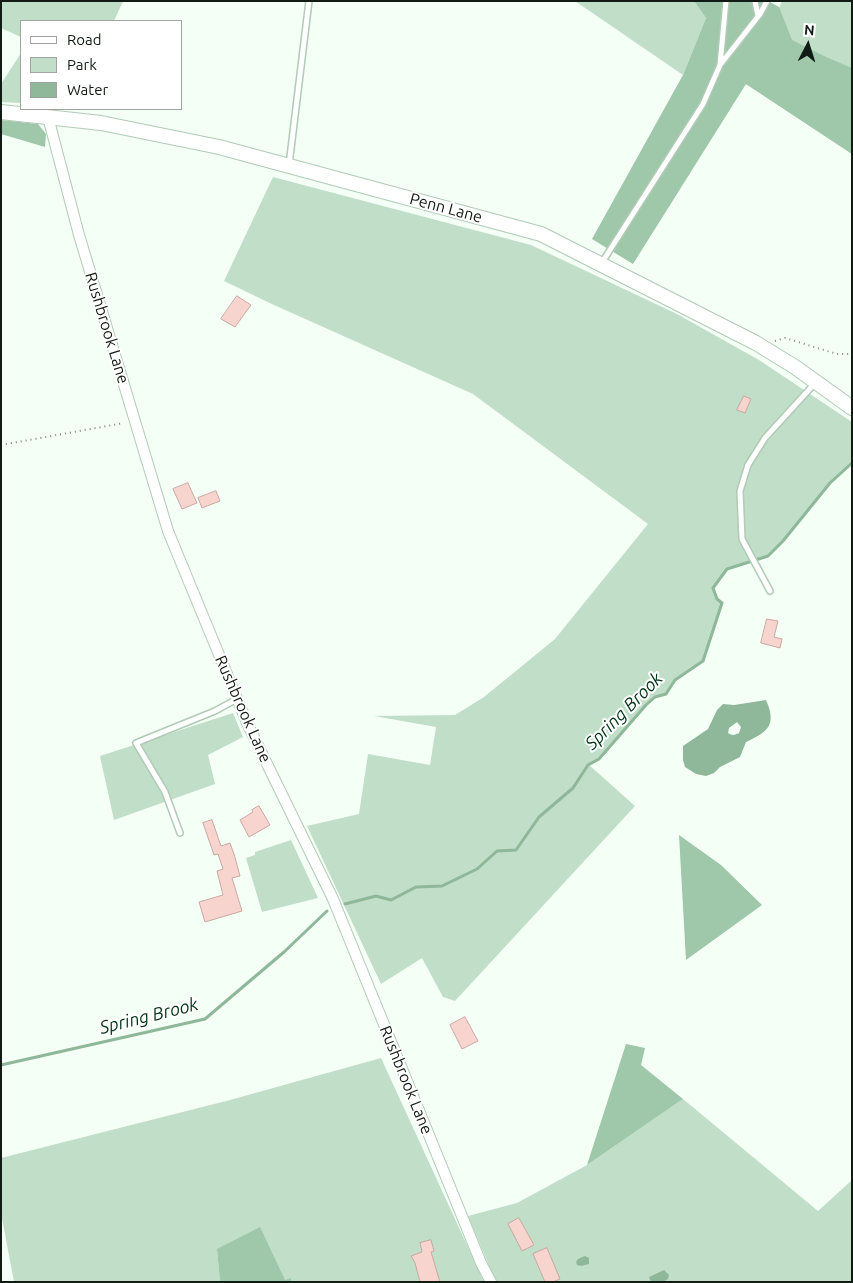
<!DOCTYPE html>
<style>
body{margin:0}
#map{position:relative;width:853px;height:1283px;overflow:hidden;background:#f4fff6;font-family:Ubuntu,sans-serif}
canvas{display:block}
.frame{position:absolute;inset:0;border:2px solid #111b13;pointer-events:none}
.legend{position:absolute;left:20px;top:20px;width:162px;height:90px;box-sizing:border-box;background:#fff;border:1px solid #a0a4a1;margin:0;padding:6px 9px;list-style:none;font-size:15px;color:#111b13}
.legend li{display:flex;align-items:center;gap:10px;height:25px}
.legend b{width:25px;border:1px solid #a0a4a1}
.north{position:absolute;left:783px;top:20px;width:50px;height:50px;-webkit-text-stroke:4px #fff;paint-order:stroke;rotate:5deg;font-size:14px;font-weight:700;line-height:20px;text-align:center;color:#111b13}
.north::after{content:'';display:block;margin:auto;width:18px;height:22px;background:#111b13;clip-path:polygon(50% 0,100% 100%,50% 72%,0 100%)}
</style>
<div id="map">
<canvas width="853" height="1283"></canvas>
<div class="frame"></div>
<ul class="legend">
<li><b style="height:6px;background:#fff"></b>Road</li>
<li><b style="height:14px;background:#c1dec8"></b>Park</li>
<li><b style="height:14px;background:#8fb799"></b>Water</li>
</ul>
<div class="north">N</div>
</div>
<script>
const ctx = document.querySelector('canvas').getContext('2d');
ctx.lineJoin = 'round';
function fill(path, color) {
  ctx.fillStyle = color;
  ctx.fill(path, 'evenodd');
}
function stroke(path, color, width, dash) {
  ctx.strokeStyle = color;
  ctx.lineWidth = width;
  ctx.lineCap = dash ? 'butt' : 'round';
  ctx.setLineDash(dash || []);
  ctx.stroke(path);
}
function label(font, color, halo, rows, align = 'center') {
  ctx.font = font + ' Ubuntu,sans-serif';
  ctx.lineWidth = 4;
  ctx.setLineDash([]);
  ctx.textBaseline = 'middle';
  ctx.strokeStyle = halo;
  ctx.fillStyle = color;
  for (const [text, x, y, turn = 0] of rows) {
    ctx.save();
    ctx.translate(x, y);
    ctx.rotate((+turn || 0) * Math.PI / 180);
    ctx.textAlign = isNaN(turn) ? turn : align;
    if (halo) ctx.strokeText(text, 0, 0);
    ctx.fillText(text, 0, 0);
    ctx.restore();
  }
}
fill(new Path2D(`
 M1 1H123L114 21H21V37L1 28Z
 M575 1H694L706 18 683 75Z
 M782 1H852V154L746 84Z
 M21 53V103L1 102V84Z
 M273 177 531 245 677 314 759 360 852 422V463L830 483 783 541 768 556 727 569 713 588 717 599 722 603 703 661 675 680 666 694 655 697 646 705 599 759 588 764 635 806 455 1001 443 997 422 958 381 984 307 826 359 814 368 754 430 765 436 727 374 716 455 715 484 697 555 639 648 524 473 394 274 305 224 281Z
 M233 713 243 737 208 755 215 784 114 820 100 756Z
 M291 840 318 898 262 912 246 858 255 855V852Z
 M381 1058 484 1282H291V1279L285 1280 217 1249 220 1282H14L1 1213V1158L230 1100Z
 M683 1099 818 1211 852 1180V1282H496L468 1216 517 1203 587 1165Z`), '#c1dec8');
fill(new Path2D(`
 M694 1H768L779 7 792 40 826 57 852 68V154L746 84 633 264 592 239 683 75 706 18Z
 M1 120 38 124 46 134 45 147 1 134Z
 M679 835 721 865 762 905 686 960Z
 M626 1044 645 1048 641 1065 683 1099 587 1165Z
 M260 1227 285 1280 291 1278V1282H220L217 1249Z`), '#9fc7a9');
fill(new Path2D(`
 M766 700C777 725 768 732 746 742L740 757 720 767 714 773 706 776 696 774 685 767 683 760V746L708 729 717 710 723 704 734 705ZM737 722 741 727 739 733C735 735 732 736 728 733L729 728Z
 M585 1256 589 1258V1264L581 1266 577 1265 576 1262 578 1259Z
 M664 1270 669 1275 668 1279 663 1282H651L649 1277Z`), '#8fb799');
stroke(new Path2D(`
 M345 904 376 896 391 900 416 887 442 886 477 869 497 851 516 850 539 817 573 788 588 765 599 759 646 705 655 697 666 694 675 680 703 661 722 603 717 599 713 588 727 569 768 556 783 541 830 483 852 463
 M1 1065 205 1019 284 952 327 911`), '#8fb799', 3);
const building = new Path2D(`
 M237 296 251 305 235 327 221 319Z
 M744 396 751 399 745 413 737 410Z
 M188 483 197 503 182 509 173 489Z
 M216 491 220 501 202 508 198 498Z
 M767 619 778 621 774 637 782 639 780 648 761 643Z
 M259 806 270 825 249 837 240 820 253 812 252 810Z
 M212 820 221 846 230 843 234 854 240 876 232 878 242 911 205 922 199 902 223 895 217 871 223 869 218 854 214 855 203 823Z
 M465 1017 478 1041 462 1049 450 1025Z
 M519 1218 534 1245 522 1251 508 1224Z
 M431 1240 434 1251 431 1252 440 1282H420L415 1263 411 1256 422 1252 420 1243Z
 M547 1248 560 1279 553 1282H545L533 1254Z`);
fill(building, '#f7d4cd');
stroke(building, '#caa8a2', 1);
const lane = new Path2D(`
 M755 1 758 16
 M720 65 760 14 767 1
 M289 165 309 1
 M601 264 703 104 720 65 726 1
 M770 591 742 539 740 491 748 465 765 438 816 382
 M180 833 165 792 136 743 215 711 237 699`);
const street = new Path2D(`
 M48 117 79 235 168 531 248 725 333 899 481 1263 491 1282`);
const secondary = new Path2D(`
 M1 112 101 123 219 147 541 234 756 343 795 367 852 408`);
stroke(lane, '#b0cbb6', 8);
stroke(street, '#b0cbb6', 12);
stroke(secondary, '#b0cbb6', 16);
stroke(new Path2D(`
 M775 341 785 338 837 354H852
 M1 445 124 423`), '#7d887f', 2, [1, 4]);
stroke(lane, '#fff', 5);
stroke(street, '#fff', 10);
stroke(secondary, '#fff', 14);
label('16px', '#111b13', '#fff', [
 ["Penn Lane",446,208,15],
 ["Rushbrook Lane",107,328,73],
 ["Rushbrook Lane",243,709,66],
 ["Rushbrook Lane",406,1080,68]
]);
label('italic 18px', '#043619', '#fff', [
 ["Spring Brook",624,711,-45],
 ["Spring Brook",149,1016,-14]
]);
</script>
